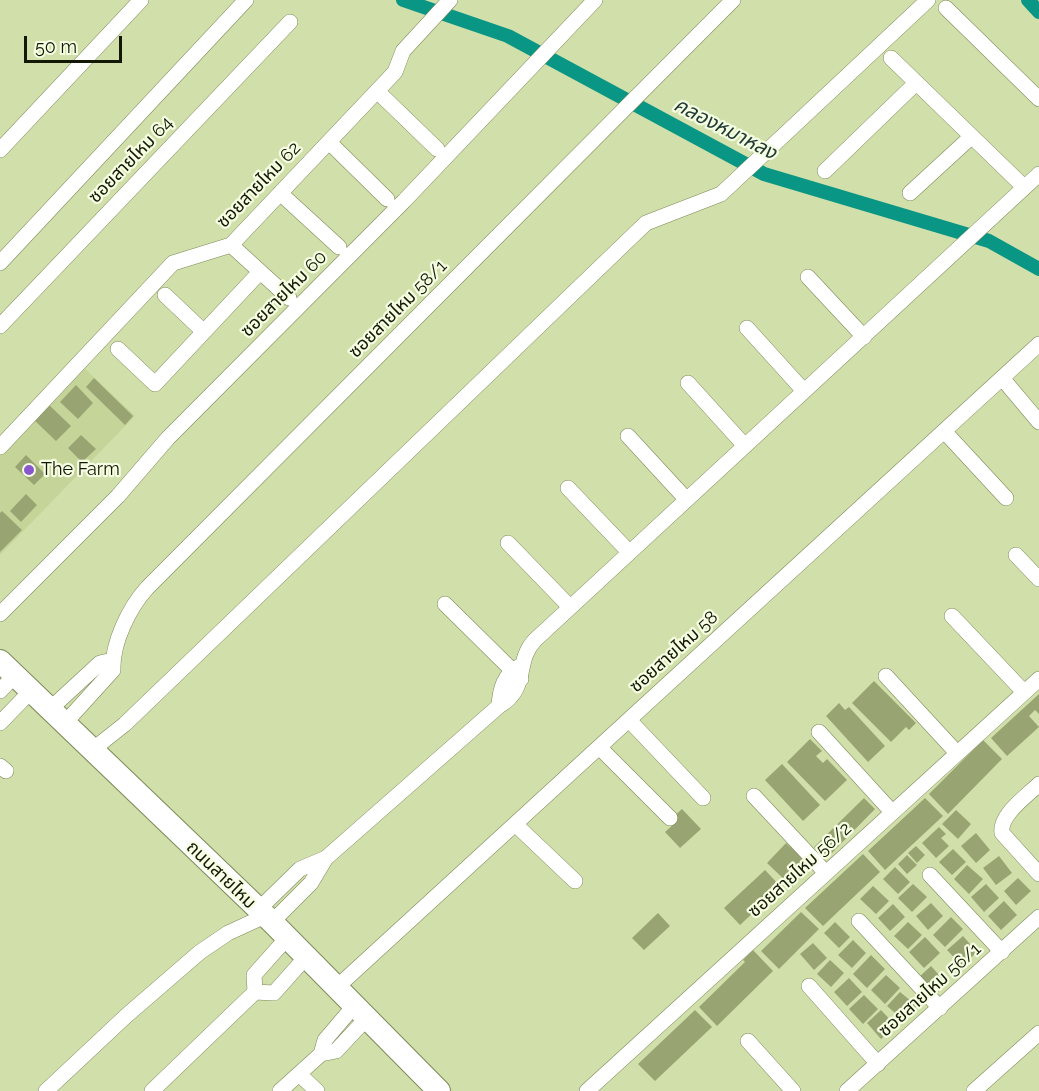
<!DOCTYPE html>
<meta charset="utf-8">
<style>
body{margin:0}
#map{position:relative;width:1039px;height:1091px;overflow:hidden;background:#d1e0aa;font-family:Raleway,sans-serif}
canvas{display:block}
.scale{position:absolute;left:24px;top:36px;width:98px;height:27px;box-sizing:border-box;border:3px solid #131804;border-top:0;padding-left:8px;font-size:18px;line-height:21px;white-space:nowrap;color:#131804;-webkit-text-stroke:4px #f5fde2;paint-order:stroke}
</style>
<div id="map">
<canvas width="1039" height="1091"></canvas>
<div class="scale">50 m</div>
</div>
<script>
const ctx = document.querySelector('canvas').getContext('2d');
ctx.lineJoin = 'round';
function fill(path, color) {
  ctx.fillStyle = color;
  ctx.fill(path, 'evenodd');
}
function stroke(path, color, width, dash) {
  ctx.strokeStyle = color;
  ctx.lineWidth = width;
  ctx.lineCap = dash ? 'butt' : 'round';
  ctx.setLineDash(dash || []);
  ctx.stroke(path);
}
function label(font, color, halo, rows, align = 'center') {
  ctx.font = font + ' Raleway,"Noto Sans Thai",sans-serif';
  ctx.lineWidth = 4.5;
  ctx.setLineDash([]);
  ctx.textBaseline = 'middle';
  ctx.strokeStyle = halo;
  ctx.fillStyle = color;
  for (const [text, x, y, turn = 0] of rows) {
    ctx.save();
    ctx.translate(x, y);
    ctx.rotate((+turn || 0) * Math.PI / 180);
    ctx.textAlign = isNaN(turn) ? turn : align;
    if (halo) ctx.strokeText(text, 0, 0);
    ctx.fillText(text, 0, 0);
    ctx.restore();
  }
}
fill(new Path2D(`
 M79 363 135 416 0 555V445Z`), '#c5d599');
stroke(new Path2D(`
 M403 0 508 36 764 174 989 241 1039 269
 M1028 0 1039 12`), '#0a9684', 14);
fill(new Path2D(`
 M94 378 133 416 125 425 86 387Z
 M76 385 93 403 78 419 60 402Z
 M47 403 71 426 56 441 32 418Z
 M81 435 96 449 82 462 68 448Z
 M26 455 45 474 34 485 15 467Z
 M26 494 37 505 21 522 10 511Z
 M2 511 22 530 0 552V513Z
 M874 681 916 723 909 730 906 727 891 742 852 703Z
 M1039 694V714L1035 710 1029 716 1039 727 1007 756 991 738Z
 M839 703 845 710 849 707 885 746 868 762 826 716Z
 M810 739 822 751 816 756 823 763 827 759 847 780 825 801 787 762Z
 M983 740 1002 759 948 814 929 794Z
 M782 764 820 805 803 821 765 780Z
 M864 798 875 809 826 859 814 847Z
 M925 798 943 816 885 870 868 851Z
 M682 809 701 829 680 848 665 832 676 822 672 818Z
 M956 810 971 824 958 839 942 824Z
 M939 827 946 834 941 838 949 846 936 858 922 843Z
 M976 833 990 850 976 863 961 846Z
 M786 843 811 866 792 887 767 863Z
 M916 846 925 855 917 863 908 853Z
 M953 849 966 862 952 875 939 862Z
 M863 854 880 872 823 926 805 908Z
 M907 855 917 865 907 874 898 864Z
 M999 856 1012 873 996 885 983 868Z
 M967 865 983 879 969 894 954 879Z
 M895 867 910 882 898 894 883 879Z
 M765 870 781 887 740 925 724 908Z
 M1018 878 1031 891 1016 905 1004 891Z
 M913 884 927 897 912 912 898 898Z
 M986 884 999 898 984 912 971 897Z
 M873 886 889 901 876 914 860 899Z
 M1004 901 1017 915 1001 930 988 916Z
 M931 903 943 916 928 930 916 916Z
 M893 904 905 917 890 931 878 918Z
 M801 912 819 929 779 969 761 951Z
 M658 913 670 926 644 950 632 938Z
 M951 917 963 929 945 947 933 935Z
 M835 922 850 937 839 948 824 933Z
 M908 922 922 935 908 949 894 936Z
 M963 936 977 952 962 966 947 950Z
 M925 937 940 953 924 968 909 952Z
 M853 940 866 953 852 968 838 955Z
 M813 943 827 958 814 970 800 954Z
 M753 950 773 971 717 1026 699 1007 745 962 743 960Z
 M871 955 885 969 867 988 853 974Z
 M830 960 844 973 831 987 817 974Z
 M931 966 947 984 935 995 919 977Z
 M886 975 900 988 885 1004 871 990Z
 M849 978 862 992 847 1006 834 992Z
 M900 992 917 1006 903 1020 887 1006Z
 M864 995 878 1009 863 1024 849 1009Z
 M695 1010 712 1027 655 1081 638 1064Z
 M881 1010 896 1026 881 1039 867 1023Z`), '#98a572');
const street = new Path2D(`
 M946 8 1039 99
 M891 58 1024 187
 M377 91 437 149
 M329 142 387 199
 M0 150 141 0
 M825 171 916 83
 M280 193 339 247
 M910 193 971 137
 M231 245 289 298
 M0 263 246 0
 M808 277 864 337
 M165 295 204 332
 M0 326 290 22
 M747 328 804 391
 M118 349 155 384 260 272
 M1002 378 1039 422
 M688 383 745 446
 M944 431 1006 498
 M628 436 686 499
 M0 447 173 263 231 245 395 72 403 51 450 0
 M568 488 629 552
 M508 543 570 607
 M1016 555 1039 579
 M445 604 521 679
 M0 614 118 496 168 438 404 201 595 0
 M952 616 1024 692
 M886 676 957 753
 M0 691 15 675
 M499 706C500 689 504 674 520 666
 M49 710 100 663 113 660
 M629 720 703 798
 M0 723 31 691
 M64 724 113 670C112 643 129 608 147 588L733 0
 M819 732 892 812
 M599 747 670 818
 M91 751 125 724 646 223 721 194 928 0
 M0 766 6 771
 M1039 784C1027 796 999 815 1002 833L1039 874
 M754 796 826 873
 M515 824 575 881
 M930 875 1002 952
 M258 910 300 869 326 858 499 706C530 688 514 662 535 640L1039 174
 M859 921 940 1008
 M272 922 311 883 326 858
 M809 986 878 1064
 M336 988 1039 344
 M255 992 254 975 287 938
 M748 1041 793 1091
 M321 1054 325 1040 354 1006
 M299 1074 317 1091
 M46 1091 126 1016 200 952 228 933 265 916
 M152 1091 255 992 274 993 306 957
 M280 1091 321 1054 336 1051 366 1019
 M587 1091 1039 679
 M847 1091 1039 917
 M974 1091 1039 1033`);
const secondary = new Path2D(`
 M0 661 272 922 439 1091`);
stroke(street, '#7d8a58', 16);
stroke(secondary, '#7d8a58', 24);
stroke(street, '#fff', 15);
stroke(secondary, '#fff', 22);
for (const [x, y, r, color] of [
 [29,470,6,"#8956cf"]
]) {
  const dot = new Path2D();
  dot.arc(x, y, r, 0, 2 * Math.PI);
  ctx.fillStyle = color;
  ctx.fill(dot);
  stroke(dot, '#f5fde2', 2);
}
label('18px', '#131804', '#f5fde2', [
 ["ซอยสายไหม 64",131,160,-46],
 ["ซอยสายไหม 62",259,185,-46],
 ["ซอยสายไหม 60",284,294,-45],
 ["ซอยสายไหม 58/1",398,309,-45],
 ["ซอยสายไหม 58",674,652,-42],
 ["ซอยสายไหม 56/2",800,870,-42],
 ["ถนนสายไหม",221,875,44],
 ["ซอยสายไหม 56/1",930,990,-42]
]);
label('18px', '#131804', '#f5fde2', [
 ["The Farm",41,470]
], 'left');
label('italic 20px', '#223b36', '#f5fde2', [
 ["คลองหมาหลง",725,129,27]
]);
</script>
